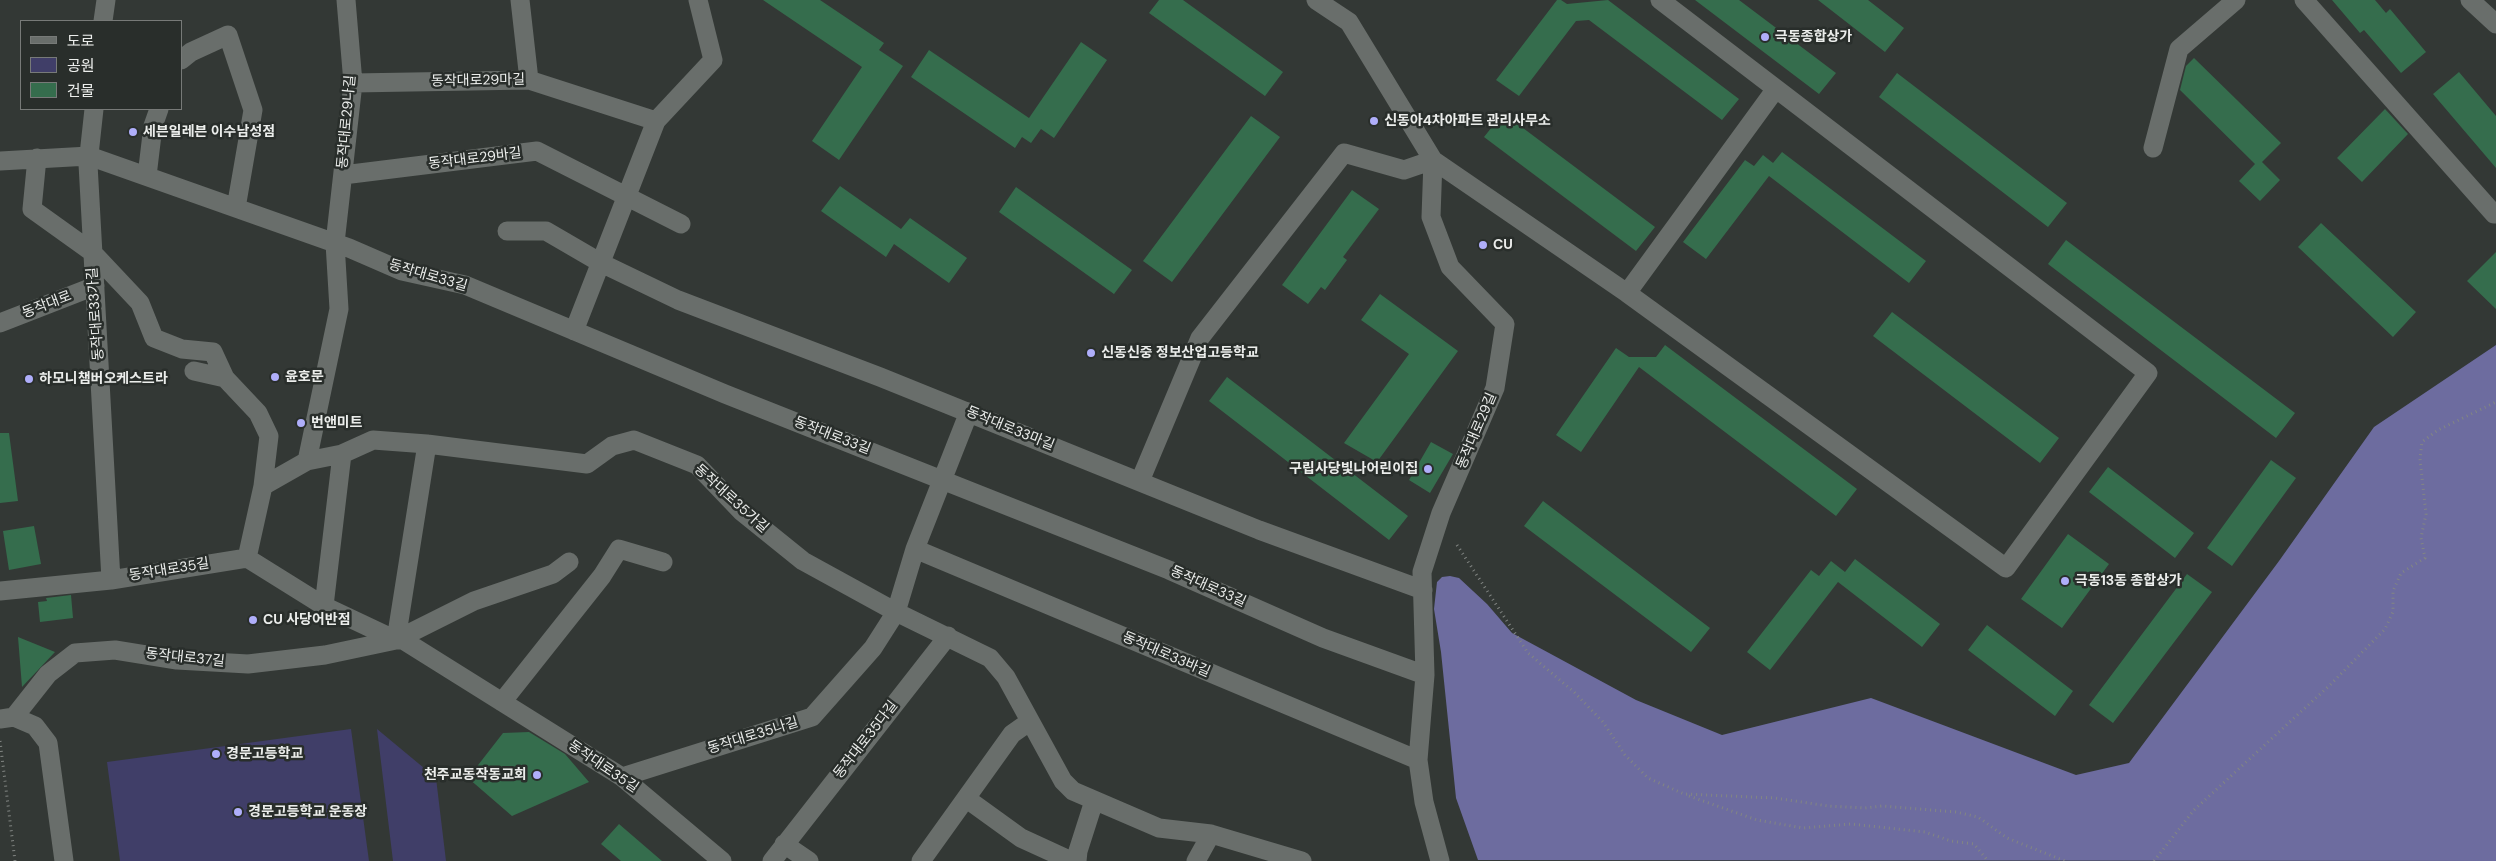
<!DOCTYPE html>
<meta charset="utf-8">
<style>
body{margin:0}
#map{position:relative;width:2496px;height:861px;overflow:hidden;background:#333835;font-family:"DM Sans","Noto Sans KR",sans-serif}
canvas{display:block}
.legend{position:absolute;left:20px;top:20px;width:162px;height:90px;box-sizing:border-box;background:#292e2b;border:1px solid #777a78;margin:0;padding:6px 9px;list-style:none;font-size:15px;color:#ebedeb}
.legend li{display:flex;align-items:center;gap:10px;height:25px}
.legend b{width:25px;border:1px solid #777a78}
</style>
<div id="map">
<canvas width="2496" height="861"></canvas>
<ul class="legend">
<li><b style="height:6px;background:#696e6b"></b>도로</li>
<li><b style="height:14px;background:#403e68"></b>공원</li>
<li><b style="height:14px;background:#356d4d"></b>건물</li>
</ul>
</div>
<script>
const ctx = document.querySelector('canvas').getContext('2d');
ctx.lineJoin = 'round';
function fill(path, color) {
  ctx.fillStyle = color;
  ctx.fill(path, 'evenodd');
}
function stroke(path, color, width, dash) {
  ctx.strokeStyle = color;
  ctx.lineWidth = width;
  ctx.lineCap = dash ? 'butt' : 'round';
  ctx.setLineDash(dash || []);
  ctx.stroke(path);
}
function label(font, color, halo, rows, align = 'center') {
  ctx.font = font + ' "DM Sans","Noto Sans KR",sans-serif';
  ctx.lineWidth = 5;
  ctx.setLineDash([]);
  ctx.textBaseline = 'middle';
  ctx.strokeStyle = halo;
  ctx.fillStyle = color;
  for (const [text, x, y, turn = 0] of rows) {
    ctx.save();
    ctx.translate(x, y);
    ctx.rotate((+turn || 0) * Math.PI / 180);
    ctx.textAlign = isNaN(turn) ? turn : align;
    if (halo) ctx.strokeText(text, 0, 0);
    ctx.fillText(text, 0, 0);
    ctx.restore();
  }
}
fill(new Path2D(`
 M351 729 369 861H120L107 762Z
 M377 729 436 778 446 861H393Z`), '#403e68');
fill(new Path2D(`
 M2496 345V861L1478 860 1456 798 1441 652 1434 609 1437 582 1442 577 1450 576 1459 578 1487 604 1512 633 1636 700 1722 735 1871 698 2076 775 2129 763 2279 561 2374 427Z`), '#6d6c9f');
fill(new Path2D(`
 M763 0H820L884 43 879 50 903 66 839 160 812 141 862 67Z
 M1159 0H1183L1283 72 1265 96 1149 13Z
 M1557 0H1561L1567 4 1608 0 1739 99 1722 120 1589 20 1576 21 1519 96 1496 80Z
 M1695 0H1739L1836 73 1819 94Z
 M1818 0H1868L1904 28 1885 52Z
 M2332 0H2375L2386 13 2390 9 2426 52 2401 73 2364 30 2360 33Z
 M1081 42 1107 60 1054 138 1041 129 1031 143 1022 137 1015 148 911 77 929 50 1029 118Z
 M2194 58 2281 143 2262 162 2280 180 2260 201 2239 181 2255 164 2180 90 2186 66Z
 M2459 72 2496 116V168L2433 94Z
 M1897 73 2067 203 2048 227 1879 97Z
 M2385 109 2408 134 2362 182 2337 158Z
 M1503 113 1655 227 1636 251 1484 137Z
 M1251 116 1280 137 1172 282 1143 261Z
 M1782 152 1926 261 1909 283 1769 176 1706 259 1683 242 1745 160 1754 166 1763 155 1773 163Z
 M840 186 901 229 910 218 967 258 949 283 894 244 886 257 821 211Z
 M1016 187 1132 270 1114 294 999 212Z
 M1352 190 1379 209 1343 257 1347 260 1325 290 1321 287 1308 304 1282 285Z
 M2321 223 2416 312 2393 337 2298 247Z
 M2066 240 2295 413 2276 438 2048 264Z
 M2496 252V309L2467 281Z
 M1380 294 1458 351 1377 462 1344 443 1409 354 1361 320Z
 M1892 312 2059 438 2040 463 1873 336Z
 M1665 345 1857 489 1836 516 1639 367 1581 452 1556 435 1616 348 1629 357H1656Z
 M1227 377 1408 516 1389 540 1209 401Z
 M0 433H9L18 501 0 503Z
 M1431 442 1453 454 1430 493 1409 480Z
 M2271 460 2296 478 2232 566 2207 548Z
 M2108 467 2194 533 2175 558 2089 492Z
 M1543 501 1710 628 1691 652 1524 526Z
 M34 526 41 564 9 570 3 531Z
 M2068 534 2109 564 2062 628 2021 599Z
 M1855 559 1940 624 1922 647 1838 582 1770 670 1747 652 1811 570 1819 576 1831 561 1845 572Z
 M2187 574 2212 592 2113 723 2089 705Z
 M71 595 73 618 40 622 38 602 47 601 46 598Z
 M1987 625 2073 691 2055 716 1968 650Z
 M18 637 55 652 22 687Z
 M529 732 565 754 589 782 512 816 468 778 503 733Z
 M619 824 662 861H621L601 844Z`), '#356d4d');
stroke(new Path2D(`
 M1457 545 1528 653 1574 692 1603 722 1625 755 1648 778 1684 794 1775 798 1828 806 1865 808 1882 806 1956 812 1978 817 2007 838 2065 861
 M0 741 15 861
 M1689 796 1757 820 1803 828 1851 824 1925 832 1951 841 1974 844 1988 861
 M2154 861 2194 810 2330 685 2385 629 2393 612V591L2401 573 2425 558 2421 538 2426 514 2420 459 2422 442 2438 430 2496 402`), '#828683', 3, [1, 4]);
stroke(new Path2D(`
 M520 0 529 80
 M1316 0 1349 22 1433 160 1431 217 1450 267 1505 324 1495 388 1441 513 1422 572 1425 675 1418 760 1424 802 1440 861
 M2304 0 2494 214H2496
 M2470 0 2496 24
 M103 21 106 0
 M181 60 191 52 228 35 253 110 236 208
 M353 83 529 80 656 121
 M94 109 88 164 111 580
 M2153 148 2179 49 2236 0
 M37 158 32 209 92 252 140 303 154 338 182 349 213 352 225 378 258 413 269 436 263 486
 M1433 160 1627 293 2006 568 2148 373 1660 0
 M0 161 89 156 349 248 402 271 465 285 725 394 1169 570 1323 638 1425 675
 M343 175 537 151 681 224
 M147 176 153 126 159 109
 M507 231H546L601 263 678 300 880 377 1259 530 1423 590
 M1627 293 1775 90
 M0 323 95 286
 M574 331 656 121 713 60 698 0
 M194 371 225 378
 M307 461 339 309 335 243 353 83 346 0
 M1140 481 1200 338 1344 153 1404 170 1433 160
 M915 549 1418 760
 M247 558 263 486 307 461 342 454 373 440 427 444 587 464 612 446 634 440 697 465 741 511 803 561 896 612 990 658 1006 677 1063 781 1073 791 1159 828 1211 834 1302 861
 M0 591 111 580 247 558 324 606 396 640H403L622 777 722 861
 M324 606 342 454
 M396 640 427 444
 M502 702 602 576 619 549 663 562
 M14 717 35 726 48 743 64 861
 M0 719 14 717 48 674 75 653 115 650 177 660 248 664 325 655 396 640 474 601 553 574 569 562
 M622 777 812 717 873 648 896 612 915 549 969 412
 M967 799 1021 838 1071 861
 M784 844 809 861
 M772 861 948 636
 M921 861 1012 734 1029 722
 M1077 861 1078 851 1094 801
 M1196 861 1211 834`), '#696e6b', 19);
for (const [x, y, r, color] of [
 [1765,37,5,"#afaefa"],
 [1374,121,5,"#afaefa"],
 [133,132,5,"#afaefa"],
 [1483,245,5,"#afaefa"],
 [1091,353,5,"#afaefa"],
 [275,377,5,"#afaefa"],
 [29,379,5,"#afaefa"],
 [301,423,5,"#afaefa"],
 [1428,469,5,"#afaefa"],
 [2065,581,5,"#afaefa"],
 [253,620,5,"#afaefa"],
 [216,754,5,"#afaefa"],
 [537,775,5,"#afaefa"],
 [238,812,5,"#afaefa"]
]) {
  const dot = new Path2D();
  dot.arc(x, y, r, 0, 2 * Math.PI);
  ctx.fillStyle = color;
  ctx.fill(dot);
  stroke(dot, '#292e2b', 2);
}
label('bold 14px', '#ebedeb', '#292e2b', [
 ["극동종합상가",1775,37],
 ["신동아4차아파트 관리사무소",1384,121],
 ["세븐일레븐 이수남성점",143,132],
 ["CU",1493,245],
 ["신동신중 정보산업고등학교",1101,353],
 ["윤호문",285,377],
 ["하모니챔버오케스트라",39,379],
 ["번앤미트",311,423],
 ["구립사당빛나어린이집",1418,469,"right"],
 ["극동13동 종합상가",2075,581],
 ["CU 사당어반점",263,620],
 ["경문고등학교",226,754],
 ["천주교동작동교회",527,775,"right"],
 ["경문고등학교 운동장",248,812]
], 'left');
label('14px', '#ebedeb', '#292e2b', [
 ["동작대로29마길",478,81,-1],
 ["동작대로29나길",347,122,-85],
 ["동작대로29바길",475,159,-7],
 ["동작대로33길",428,276,16],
 ["동작대로",47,305,-21],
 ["동작대로33가길",96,314,-94],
 ["동작대로33마길",1010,429,22],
 ["동작대로29길",1477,431,-67],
 ["동작대로33길",832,436,21],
 ["동작대로35가길",731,499,42],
 ["동작대로35길",169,570,-9],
 ["동작대로33길",1208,587,24],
 ["동작대로33바길",1166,655,23],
 ["동작대로37길",185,658,6],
 ["동작대로35나길",753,736,-17],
 ["동작대로35다길",866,740,-52],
 ["동작대로35길",603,767,34]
]);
</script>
